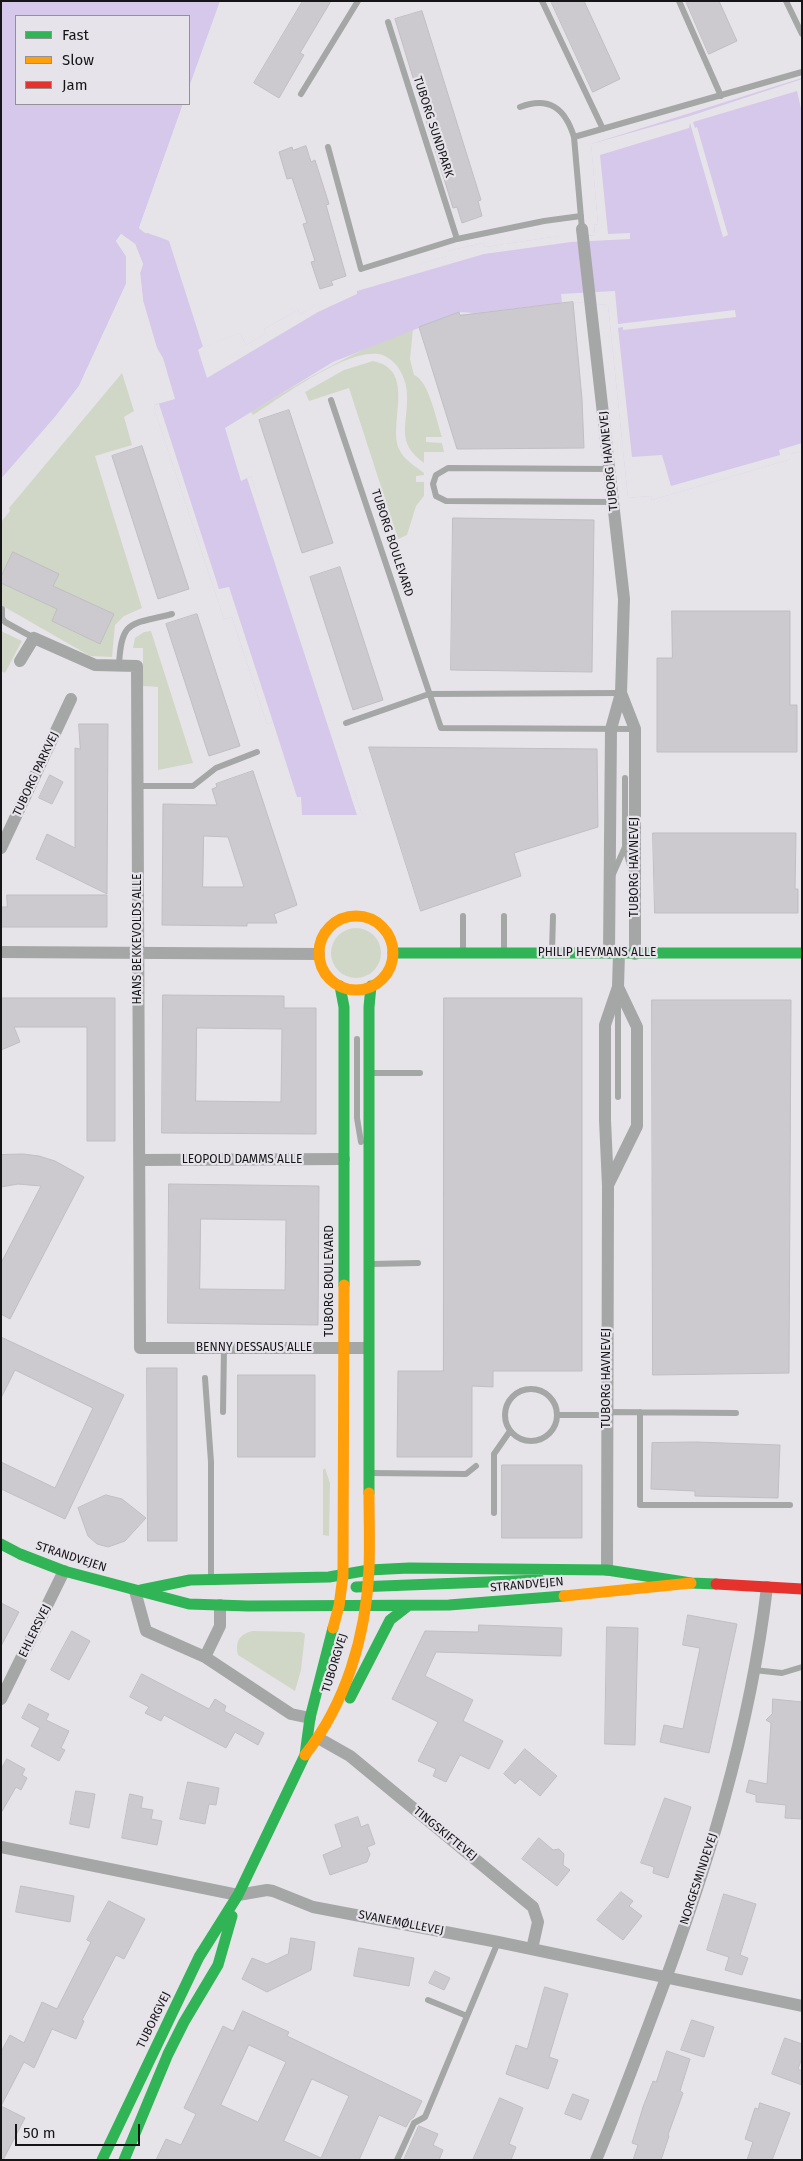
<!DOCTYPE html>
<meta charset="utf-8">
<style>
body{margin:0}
#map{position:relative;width:803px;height:2161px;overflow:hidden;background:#e6e4e9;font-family:"Fira Sans",sans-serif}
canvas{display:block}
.frame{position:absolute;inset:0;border:2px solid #151517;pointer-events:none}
.legend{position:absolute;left:15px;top:15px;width:175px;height:90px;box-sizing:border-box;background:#e6e3ea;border:1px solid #929196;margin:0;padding:6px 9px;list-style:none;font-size:15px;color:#151517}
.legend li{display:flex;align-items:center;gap:10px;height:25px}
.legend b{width:25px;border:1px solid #929196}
.scale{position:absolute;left:15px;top:2124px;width:125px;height:22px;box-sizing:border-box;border:2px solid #151517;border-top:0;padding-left:6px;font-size:15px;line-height:18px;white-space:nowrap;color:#151517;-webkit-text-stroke:4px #e6e3ea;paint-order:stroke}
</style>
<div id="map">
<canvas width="803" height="2161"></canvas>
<div class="frame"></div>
<ul class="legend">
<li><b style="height:6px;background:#30b455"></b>Fast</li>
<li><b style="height:6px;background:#ff9f0a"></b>Slow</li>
<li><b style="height:6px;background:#e5322d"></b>Jam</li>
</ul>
<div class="scale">50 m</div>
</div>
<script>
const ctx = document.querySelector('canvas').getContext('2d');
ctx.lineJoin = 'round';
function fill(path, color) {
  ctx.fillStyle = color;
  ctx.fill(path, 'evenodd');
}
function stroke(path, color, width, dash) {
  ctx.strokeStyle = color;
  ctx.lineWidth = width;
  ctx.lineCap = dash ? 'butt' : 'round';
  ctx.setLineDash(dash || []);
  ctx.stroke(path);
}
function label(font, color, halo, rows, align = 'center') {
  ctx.font = font + ' "Fira Sans",sans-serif';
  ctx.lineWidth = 4.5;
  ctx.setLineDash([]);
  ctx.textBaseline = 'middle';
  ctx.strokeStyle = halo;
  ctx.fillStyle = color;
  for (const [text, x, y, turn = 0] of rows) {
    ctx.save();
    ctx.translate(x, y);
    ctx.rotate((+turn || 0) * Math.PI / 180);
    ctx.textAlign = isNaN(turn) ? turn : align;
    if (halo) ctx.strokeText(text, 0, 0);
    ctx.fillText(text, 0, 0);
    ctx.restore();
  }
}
fill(new Path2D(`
 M413 329 410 359 414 375C429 380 437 423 442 437H426V442L442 443 444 452H424V463C395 442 408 426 407 395 407 385 403 374 397 366 393 361 386 355 378 354 346 349 280 398 253 415L251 412C304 380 355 350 413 329Z
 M373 361C417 370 388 422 399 449 404 460 415 466 424 473V475L416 476V482H424V496L416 506 407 535 398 539 349 388 309 401 305 392 344 370Z
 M122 373 134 411 124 417 132 445 95 456 142 608 124 616 115 625 112 657 90 656 1 605V522L10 511 9 508Z
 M1 631 22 641 5 673 1 671Z
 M151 631 193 763 158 770V687L143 686V648H133L135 638 144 632Z
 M331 953a25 25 0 1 1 50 0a25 25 0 1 1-50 0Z
 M325 1468 330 1483 329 1536 323 1535V1470Z
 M253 1631 301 1632 305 1634 301 1670 295 1691 238 1655C235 1642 239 1634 253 1631Z`), '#d1d7c7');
fill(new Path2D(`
 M1 1H220L189 87V16H16V104H183L139 228C146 234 159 236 169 241L203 347 240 333 246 345 266 333 264 329 298 310 300 314C347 289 396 271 447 256V251L483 243 485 247 552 237 595 235 594 225 598 224 591 144 802 78V451L791 454V459L652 500 651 496 628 498 608 305 573 302 475 313 459 312 333 362 225 428 241 481 251 476 362 815H302L301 797H297L273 722 267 724 232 617 224 619 155 411 154 405 175 399 163 358 157 348 143 300 140 273 143 264 135 244 121 234 116 241 126 256V284L79 386 55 417 1 479Z`), '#d6c8ea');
fill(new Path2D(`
 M802 79V113L797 91 693 122 695 128 697 127 728 235 723 237 690 123 689 128 600 155 608 234 630 233V239L571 242 484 254 357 291V294L318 312 207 378 198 350 202 347 240 333 246 345 266 333 264 329 298 310 300 314 324 301 386 274 447 256V251L483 243 485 247 552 237 586 234 587 236 595 235 594 225 598 224 591 144 690 116Z
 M183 104H185L142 227 146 230 155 231 166 236 165 239 154 233H145L139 228Z
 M121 234 135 244 143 264 140 273 143 300H140L138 290V273L140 264 133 246 121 237 119 241 129 256 128 284 81 387 57 419 1 481V479L55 417 79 386 126 284V256L116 241Z
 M615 291 618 324 735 310 736 317 623 330V327L618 328 632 457 662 455 671 486 780 455 779 450 802 443V451L791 454V459L652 500 651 496 628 498 608 305 573 302 562 303 561 294Z
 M159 404 219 589 229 587 273 722 267 724 232 617 224 619 155 411 154 405Z
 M251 476 313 662 362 815H357L247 478Z`), '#e6e4e9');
const building = new Path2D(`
 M303 1H331L300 53 304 55 279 98 254 83Z
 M551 1H584L620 79 593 92Z
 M686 1H719L737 41 709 54Z
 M422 11 481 200 478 201 482 216 462 223 457 207 453 208 395 19Z
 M306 146 311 162 315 160 329 204 326 205 346 276 331 281 333 285 320 289 311 262 315 261 303 224 307 223 292 178 287 179 279 152 292 147 293 150Z
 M573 302 582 399 584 448 457 449 419 327 459 312 460 315Z
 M289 410 333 543 302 553 259 420Z
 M142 446 189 589 158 599 112 456Z
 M453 518 594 520 592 672 451 670Z
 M13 552 59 574 53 586 114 614 100 644 52 621 57 609 1 583V577Z
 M340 567 383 700 353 710 310 577Z
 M672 611H790V705H797V752H657V658H672Z
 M197 614 240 746 209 756 166 624Z
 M79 724H108L107 894 36 859 47 834 75 848V748L80 749Z
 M369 747 597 749 598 827 514 853 521 876 421 911Z
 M253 771 297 905 274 914 277 923H247V926L162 925 163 804 217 805 212 789 217 787 216 784ZM204 836 228 837 244 887H203Z
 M50 775 63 782 52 804 39 798Z
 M653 833H796L795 889H798V913H655Z
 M7 895H107V927H1V907H7Z
 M163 995 284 996V1008H316V1134L162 1133ZM197 1028 282 1029 281 1102 196 1101Z
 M1 997 2 998H115V1141H87V1027H14L20 1042 1 1050Z
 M444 998H582V1371H493V1387L472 1386V1457H397L398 1371H443Z
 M652 1000H791L789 1373 653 1375Z
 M23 1154 39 1156 55 1161 84 1177 10 1319 1 1314V1263L41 1186 18 1184 1 1187V1155Z
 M169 1184 319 1186 318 1325 168 1323ZM201 1219 286 1220 285 1290 200 1289Z
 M1 1337 124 1395 65 1519 1 1489V1462L55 1488 93 1408 15 1370 1 1398Z
 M147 1368H177V1541H148Z
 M238 1375H315V1457H238Z
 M696 1442 780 1445 778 1498 695 1496V1491L651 1489 652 1443Z
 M502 1465H582V1538H502Z
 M106 1495 122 1499 146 1518 125 1541 108 1547 97 1544 88 1536 78 1508Z
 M1 1603 19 1612 1 1646Z
 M688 1615 737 1624 709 1753 660 1742 664 1725 683 1729 700 1648 683 1645Z
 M479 1625 562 1628 561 1656 436 1652 425 1676 473 1700 463 1721 503 1741 489 1769 460 1755 446 1782 433 1776 436 1769 418 1761 438 1722 392 1699 425 1631 478 1632Z
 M607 1627 638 1628 635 1745 605 1744Z
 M72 1631 90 1641 69 1680 51 1670Z
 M142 1674 209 1709 215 1699 226 1706 224 1711 264 1733 258 1745 235 1732 226 1748 164 1715 161 1721 145 1713 149 1707 130 1697Z
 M773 1699 802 1702V1819L785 1818 786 1805 756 1802V1795L746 1792 749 1780 767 1784 771 1723 766 1720 772 1714Z
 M29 1704 49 1714 46 1720 69 1731 61 1748 65 1750 59 1761 31 1746 40 1728 22 1718Z
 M525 1749 557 1776 540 1796 520 1779 515 1784 504 1774Z
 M7 1759 25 1769 22 1775 27 1778 21 1790 16 1787 1 1813V1770Z
 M188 1782 219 1788 216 1805 209 1804 205 1824 180 1819Z
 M76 1791 95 1794 89 1828 70 1824Z
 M130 1794 143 1797 141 1808 153 1810 151 1819 162 1821 157 1845 122 1838Z
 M665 1798 691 1807 668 1878 653 1873 654 1867 641 1863Z
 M358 1817 361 1827 368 1824 375 1844 367 1847 370 1854 367 1862 330 1875 323 1855 342 1847 335 1825Z
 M539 1838 553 1850 559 1849 564 1854 563 1865 570 1870 557 1886 522 1859Z
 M21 1886 74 1896 70 1922 16 1912Z
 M621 1892 633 1901 629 1906 642 1916 623 1940 597 1920Z
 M724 1894 756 1904 740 1955 748 1958 742 1975 725 1970 729 1957 707 1950Z
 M109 1901 145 1919 124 1959 116 1955 82 2020 84 2021 76 2039 52 2029 34 2068 24 2062 1 2106 25 2118 3 2160H1V2052L10 2035 24 2043 42 2002 57 2009 91 1942 87 1940Z
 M291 1938 315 1942 311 1970 267 1992 242 1979 252 1958 267 1964 288 1954Z
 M359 1948 414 1958 409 1986 354 1976Z
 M435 1971 450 1978 444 1990 429 1983Z
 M545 1987 568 1994 549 2057 558 2060 548 2089 506 2074 516 2045 527 2049Z
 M243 2011 289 2032 287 2036 422 2101 414 2117 410 2120 406 2127 379 2115 359 2160H156L166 2139 181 2145 196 2114 184 2108 223 2026 233 2031ZM249 2045 286 2062 258 2122 221 2105ZM312 2079 349 2096 321 2158 284 2141Z
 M692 2020 714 2027 704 2057 681 2050Z
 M785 2038 802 2044V2058L798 2069 802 2071V2085L772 2074Z
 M667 2051 690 2059 680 2091 683 2093 668 2135 669 2136 661 2160H633L638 2145 632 2143 643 2107 653 2081 656 2082Z
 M573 2094 589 2100 581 2120 565 2114Z
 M500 2098 523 2108 509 2144 516 2147 511 2160H473Z
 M760 2103 790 2113 772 2160H747L753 2142 745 2139 755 2108 758 2109Z
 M419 2126 438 2134 433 2145 443 2150 439 2160H404Z`);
fill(building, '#cccace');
stroke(building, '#c0bec2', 1);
stroke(new Path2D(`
 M542 1 603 129
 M679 1 721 96
 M786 1 802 34
 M388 22 457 239
 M301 94 358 1
 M520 107C549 96 565 108 574 137
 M328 147 361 269 457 239 544 221 581 216
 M582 229 574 137 802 72
 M331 400 441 728 635 729
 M609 469 448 468 436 475 433 484 436 496 446 501 614 502
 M2 609V618L5 622 34 638
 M119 666C121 618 131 625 172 614
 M346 723 429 694 621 693
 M625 778V847L631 869
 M137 786H193L216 768 257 752
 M613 874 625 847
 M463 916V950
 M504 916V952
 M552 952 553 916
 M357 1039V1118L361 1142
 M370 1073H420
 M618 1097V999
 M372 1264 418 1263
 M205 1378 211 1462V1578
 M505 1415a26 26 0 1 1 52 0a26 26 0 1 1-52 0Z
 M223 1412 224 1348
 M607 1412 736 1413
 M640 1412V1505H790
 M557 1415H607
 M370 1473 466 1474 476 1466
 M494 1513V1454L510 1431
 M754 1670 782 1673 802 1667
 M428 2000 467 2016
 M397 2160 414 2123 425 2117 498 1942`), '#a5a6a6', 6);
stroke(new Path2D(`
 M582 229 624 599 621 693 611 729 609 953
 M20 661 34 638 95 665 137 666 140 1348H368
 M621 693 635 729V954
 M1 848 71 699
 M1 952 319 954
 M140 1160 344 1159
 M609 1183 637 1126V1027L618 987
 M607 1570 608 1186 605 1120V1025L618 987 619 953
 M135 1591 146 1631 205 1657 291 1714 310 1718
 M205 1657 220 1626V1605
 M1 1699 64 1571
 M320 1739 350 1756 533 1907 538 1922 532 1949
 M1 1847 238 1895 267 1890 273 1891 313 1907 498 1942 802 2006
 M596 2160C617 2110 636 2059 655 2008 706 1872 750 1732 767 1587`), '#a5a6a6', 12);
stroke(new Path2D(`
 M393 953H802
 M340 986 344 1007V1285
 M369 1493V1007L371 986
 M1 1544 20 1554 64 1571 189 1604 248 1606 449 1605 564 1596
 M356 1587 540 1580
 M141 1590 190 1580 329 1577 369 1570 409 1568 607 1570 691 1583 716 1584
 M350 1698 390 1620 408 1606
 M102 2160 199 1957 238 1895 305 1755 310 1718 333 1628
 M124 2160 168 2054 184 2022 218 1965 232 1916`), '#30b455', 11);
stroke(new Path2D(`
 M319 953a37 37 0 1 1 74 0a37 37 0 1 1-74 0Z
 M564 1596 691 1583
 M333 1628 339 1606 343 1576 344 1285
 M305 1755C346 1703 366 1636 369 1569 370 1544 369 1518 369 1493`), '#ff9f0a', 11);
stroke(new Path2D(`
 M716 1584 802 1589`), '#e5322d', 11);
label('12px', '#151517', '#e6e3ea', [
 ["TUBORG SUNDPARK",433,127,72],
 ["TUBORG HAVNEVEJ",609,461,-96],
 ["TUBORG BOULEVARD",392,543,72],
 ["TUBORG PARKVEJ",36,774,-65],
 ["TUBORG HAVNEVEJ",635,867,-90],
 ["HANS BEKKEVOLDS ALLE",138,939,-90],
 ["PHILIP HEYMANS ALLE",597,953],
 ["LEOPOLD DAMMS ALLE",242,1160],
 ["TUBORG BOULEVARD",330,1281,-90],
 ["BENNY DESSAUS ALLE",254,1348],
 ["TUBORG HAVNEVEJ",607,1378,-90],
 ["STRANDVEJEN",71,1557,18],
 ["STRANDVEJEN",527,1585,-5],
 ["EHLERSVEJ",35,1631,-64],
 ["TUBORGVEJ",335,1663,-73],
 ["TINGSKIFTEVEJ",445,1834,39],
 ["NORGESMINDEVEJ",699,1879,-72],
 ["SVANEMØLLEVEJ",401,1923,11],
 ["TUBORGVEJ",154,2020,-64]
]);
</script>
